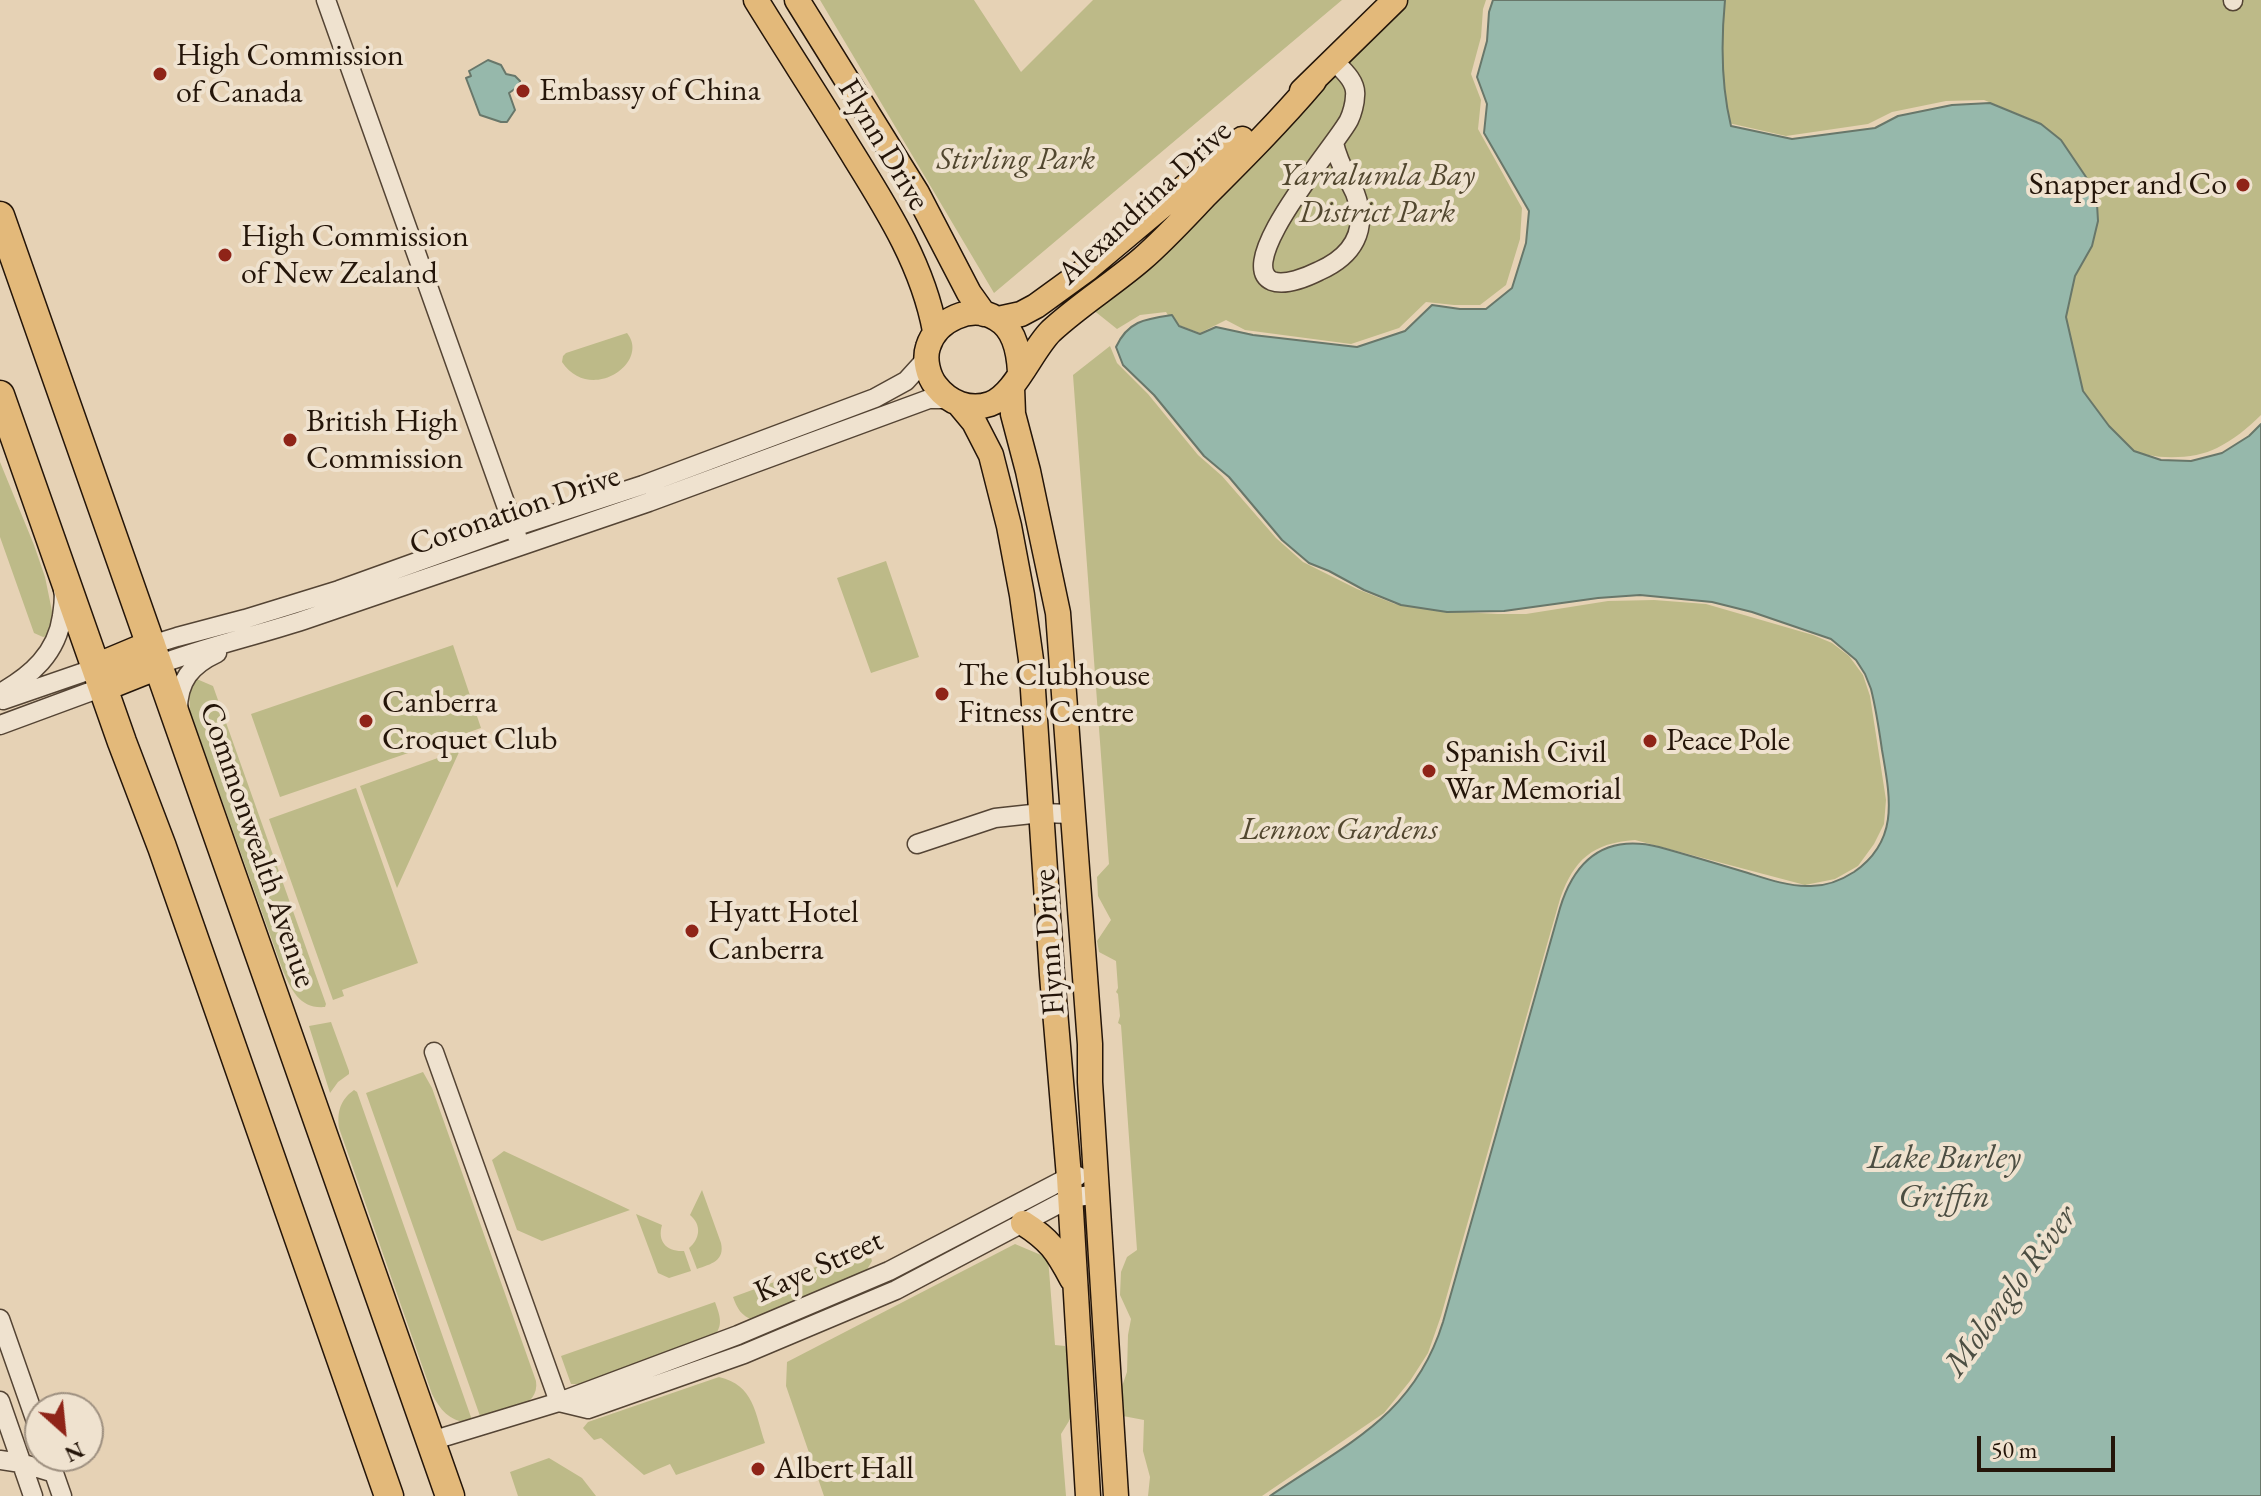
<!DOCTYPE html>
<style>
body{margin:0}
#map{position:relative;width:2261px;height:1496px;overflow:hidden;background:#e6d2b5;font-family:"EB Garamond",serif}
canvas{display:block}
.north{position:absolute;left:24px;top:1392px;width:80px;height:80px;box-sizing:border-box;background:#efe2cf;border:2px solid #9e9080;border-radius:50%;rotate:153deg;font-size:22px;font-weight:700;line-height:32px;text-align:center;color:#241509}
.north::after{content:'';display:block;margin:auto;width:28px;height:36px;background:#8f2418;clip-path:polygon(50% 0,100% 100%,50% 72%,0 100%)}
.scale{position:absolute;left:1977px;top:1436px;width:138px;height:36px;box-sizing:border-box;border:4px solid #241509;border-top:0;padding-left:10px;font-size:24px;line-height:28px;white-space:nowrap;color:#241509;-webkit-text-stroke:6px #efe2cf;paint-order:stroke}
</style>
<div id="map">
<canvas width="2261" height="1496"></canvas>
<div class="north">N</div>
<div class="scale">50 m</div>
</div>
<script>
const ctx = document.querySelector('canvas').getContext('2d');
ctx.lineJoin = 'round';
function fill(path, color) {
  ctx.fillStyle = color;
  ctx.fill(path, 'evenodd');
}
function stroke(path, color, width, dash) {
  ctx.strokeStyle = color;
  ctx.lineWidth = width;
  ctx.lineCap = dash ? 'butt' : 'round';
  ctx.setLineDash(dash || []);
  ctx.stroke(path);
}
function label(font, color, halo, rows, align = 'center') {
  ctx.font = font + ' "EB Garamond",serif';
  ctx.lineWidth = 8;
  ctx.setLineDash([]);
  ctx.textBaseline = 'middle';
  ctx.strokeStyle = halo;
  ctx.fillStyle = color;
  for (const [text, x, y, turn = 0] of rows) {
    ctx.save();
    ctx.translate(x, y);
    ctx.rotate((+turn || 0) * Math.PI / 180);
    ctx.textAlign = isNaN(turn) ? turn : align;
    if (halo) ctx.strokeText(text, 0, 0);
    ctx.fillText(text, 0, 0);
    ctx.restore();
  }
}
fill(new Path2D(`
 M820 0H974L1021 72 1093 0H1342L994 293Z
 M1406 0H1486L1483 9 1481 37 1471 74 1481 100 1478 129 1522 208 1520 239 1506 285 1480 305H1454L1426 302 1399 328 1351 344 1245 330 1226 320 1200 333 1173 323 1166 312 1140 315 1117 329 1092 309Z
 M1718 0H2261V415C2248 428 2233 440 2217 448 2194 460 2149 461 2127 447 2113 437 2083 400 2076 385 2073 378 2071 369 2068 362L2055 137 2035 121 1984 100 1946 101 1892 112 1868 124 1786 136 1724 122Z
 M627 333C651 363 590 404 562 362L563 356 566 353Z
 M1110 346 1117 363 1148 394 1198 455 1222 476 1276 538 1303 562 1357 589 1395 604 1441 611 1498 614H1526L1608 601 1654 600 1706 604 1813 635 1832 643 1849 656 1863 675 1870 696 1886 800 1884 824 1874 844 1858 866 1835 879 1805 885 1635 840C1593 843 1574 859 1560 899L1441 1316 1428 1353 1410 1381 1384 1413 1262 1496H1148L1150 1477 1143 1451 1144 1420 1123 1416 1119 1395 1127 1372 1128 1335 1131 1319 1120 1295 1121 1272 1127 1257 1137 1250 1121 1025 1118 1023 1120 1016 1118 994 1116 992 1118 988 1116 961 1099 952 1097 941 1111 920 1098 896 1097 877 1109 864 1073 375Z
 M0 462 34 545 45 577 53 616 48 636 43 637 34 633 0 537Z
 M886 561 919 657 871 673 837 578Z
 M453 645 481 728 280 797 251 714Z
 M192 677 213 686 326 1004 325 1007C300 1009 292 991 283 971L190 711 189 691Z
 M460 750 397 888 360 786Z
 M356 788 418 963 342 990 344 996 333 1000 269 819Z
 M331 1022 349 1071V1074L338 1082 330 1093 309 1026Z
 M423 1072 432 1088 536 1381C540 1408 503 1413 483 1420L480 1416 366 1093Z
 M354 1090 357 1092 472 1420 467 1423C449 1420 440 1410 432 1394L339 1128C337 1112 340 1100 354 1090Z
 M504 1151 630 1210 542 1241 517 1230 492 1160Z
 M702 1190 721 1243C725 1261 711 1264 697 1269L689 1248C700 1239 702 1225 690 1215Z
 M636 1214 662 1225C657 1242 667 1252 684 1251L691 1271 669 1278 658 1273Z
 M1015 1244 1048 1258 1055 1345 1065 1346 1078 1394 1069 1421 1061 1434 1066 1496H824L786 1386 787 1362Z
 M868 1248 872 1261 865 1273 753 1320C741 1316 737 1308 733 1297Z
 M715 1302C720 1316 724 1326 713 1337L586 1384H571L561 1356Z
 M719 1377C754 1385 755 1413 765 1443L676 1475 670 1464 644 1475 601 1438 594 1440 583 1428 588 1422Z
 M549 1458 582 1478 596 1496H518L510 1472Z`), '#bdba88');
const water = new Path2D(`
 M1493 0H1725C1721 42 1721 85 1731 126L1792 139 1875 128 1898 116 1952 105 1990 103 2041 124 2061 140 2086 177 2097 204 2098 221 2092 246 2075 276 2066 317 2083 391 2109 426 2134 451 2161 460 2191 461 2222 453 2249 436 2261 424V1496H1270C1346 1444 1414 1416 1443 1322L1560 908C1575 859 1606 834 1659 847 1688 855 1718 864 1748 873 1767 879 1787 886 1807 886 1824 887 1840 881 1854 872 1900 840 1890 797 1882 750 1879 729 1876 709 1871 689L1865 674 1856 660 1831 639 1752 612 1712 602 1640 595 1598 598 1504 611 1447 612 1401 605 1364 590 1329 571 1309 563 1282 540 1229 477 1204 456 1154 395 1123 365 1116 347C1128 321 1145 319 1172 315L1179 326 1200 334 1216 327 1253 335 1357 347 1405 331 1432 305 1460 309H1486L1512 288 1526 243 1529 211 1484 133 1487 104 1477 77 1487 41 1489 12Z
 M488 60 501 65 506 74 515 76 520 81 519 86 509 93 515 110 507 122H501L480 115 466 78 471 76 469 71Z`);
fill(water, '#96b8ab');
stroke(water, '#68776a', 2);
const minor = new Path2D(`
 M326 0 517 536
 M2233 1V0
 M1334 143C1338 162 1347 176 1355 193 1369 230 1353 256 1319 271 1307 277 1285 286 1272 281 1232 263 1339 141 1349 120 1352 114 1355 103 1355 96 1357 82 1343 70 1334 61
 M151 645 177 637 245 619 339 590 514 527 643 485 875 398 906 381 926 359
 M158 665C205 647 255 636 304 620L649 502 929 399H948
 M0 693C31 676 57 653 62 616 63 607 65 599 63 590
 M3 700 96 668
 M178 710C178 681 191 665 217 653
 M0 725 103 687
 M917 844 995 818 1041 813 1072 814
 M434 1052 559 1402
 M0 1319 40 1433
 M0 1401 33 1496
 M559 1402 588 1409 744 1354 896 1290 1070 1198 1098 1194
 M431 1441 559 1402 738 1335 889 1271 1069 1177 1078 1176
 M48 1456 62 1496
 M0 1460 21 1463 54 1473`);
const major = new Path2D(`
 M756 0C785 47 815 93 844 140 881 200 922 260 935 331
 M797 0 917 193 969 293 984 314
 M1302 91 1395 0
 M998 319 1021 314 1036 306 1087 269 1242 139
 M1020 372C1019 353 1015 329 997 319 972 303 936 320 928 347 924 359 928 376 936 386 949 403 970 411 990 404 1015 395 1031 351 1051 331 1079 305 1113 284 1142 259 1164 240 1185 217 1206 195 1243 158 1280 121 1314 81
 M1012 387 1013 414 1028 471 1058 613 1090 1044V1082L1116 1496
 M959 404 974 422 991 455 1009 526 1022 595 1031 660 1052 975 1069 1177 1088 1496
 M1023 1223C1050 1240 1057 1251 1072 1279`);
const highway = new Path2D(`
 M0 216 450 1496
 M0 395 122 742 162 847 389 1496
 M96 668 151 645
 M103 687 158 665`);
stroke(minor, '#544434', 21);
stroke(major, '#241509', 27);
stroke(highway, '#241509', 31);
stroke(minor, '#efe2cf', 18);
stroke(major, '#e3b97a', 24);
stroke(highway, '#e3b97a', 28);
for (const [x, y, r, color] of [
 [160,74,8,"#8f2418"],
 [523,91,8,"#8f2418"],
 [2243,185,8,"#8f2418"],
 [225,255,8,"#8f2418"],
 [290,440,8,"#8f2418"],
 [942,694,8,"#8f2418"],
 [366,721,8,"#8f2418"],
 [1650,741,8,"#8f2418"],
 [1429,771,8,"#8f2418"],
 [692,931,8,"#8f2418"],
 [758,1469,8,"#8f2418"]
]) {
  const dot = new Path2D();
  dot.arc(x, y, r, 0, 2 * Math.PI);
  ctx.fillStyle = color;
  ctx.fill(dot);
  stroke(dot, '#efe2cf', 3);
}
label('32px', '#241509', '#efe2cf', [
 ["High Commission",176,56],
 ["of Canada",176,93],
 ["Embassy of China",539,91],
 ["Snapper and Co",2227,185,"right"],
 ["High Commission",241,237],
 ["of New Zealand",241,274],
 ["British High",306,422],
 ["Commission",306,459],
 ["The Clubhouse",958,676],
 ["Fitness Centre",958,713],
 ["Canberra",382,703],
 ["Croquet Club",382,740],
 ["Peace Pole",1666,741],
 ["Spanish Civil",1445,753],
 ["War Memorial",1445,790],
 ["Hyatt Hotel",708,913],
 ["Canberra",708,950],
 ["Albert Hall",774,1469]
], 'left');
label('32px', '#241509', '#efe2cf', [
 ["Flynn Drive",883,145,59],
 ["Alexandrina Drive",1145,203,-43],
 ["Coronation Drive",515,511,-19],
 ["Commonwealth Avenue",257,845,71],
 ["Flynn Drive",1050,942,-94],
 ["Kaye Street",819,1267,-24]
]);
label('italic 32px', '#52472f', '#efe2cf', [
 ["Stirling Park",1016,160],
 ["Yarralumla Bay",1377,176],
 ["District Park",1377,213],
 ["Lennox Gardens",1339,830]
]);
label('italic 34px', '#4c4e42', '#efe2cf', [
 ["Lake Burley",1944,1159],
 ["Griffin",1944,1198],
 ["Molonglo River",2011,1291,-54]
]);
</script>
